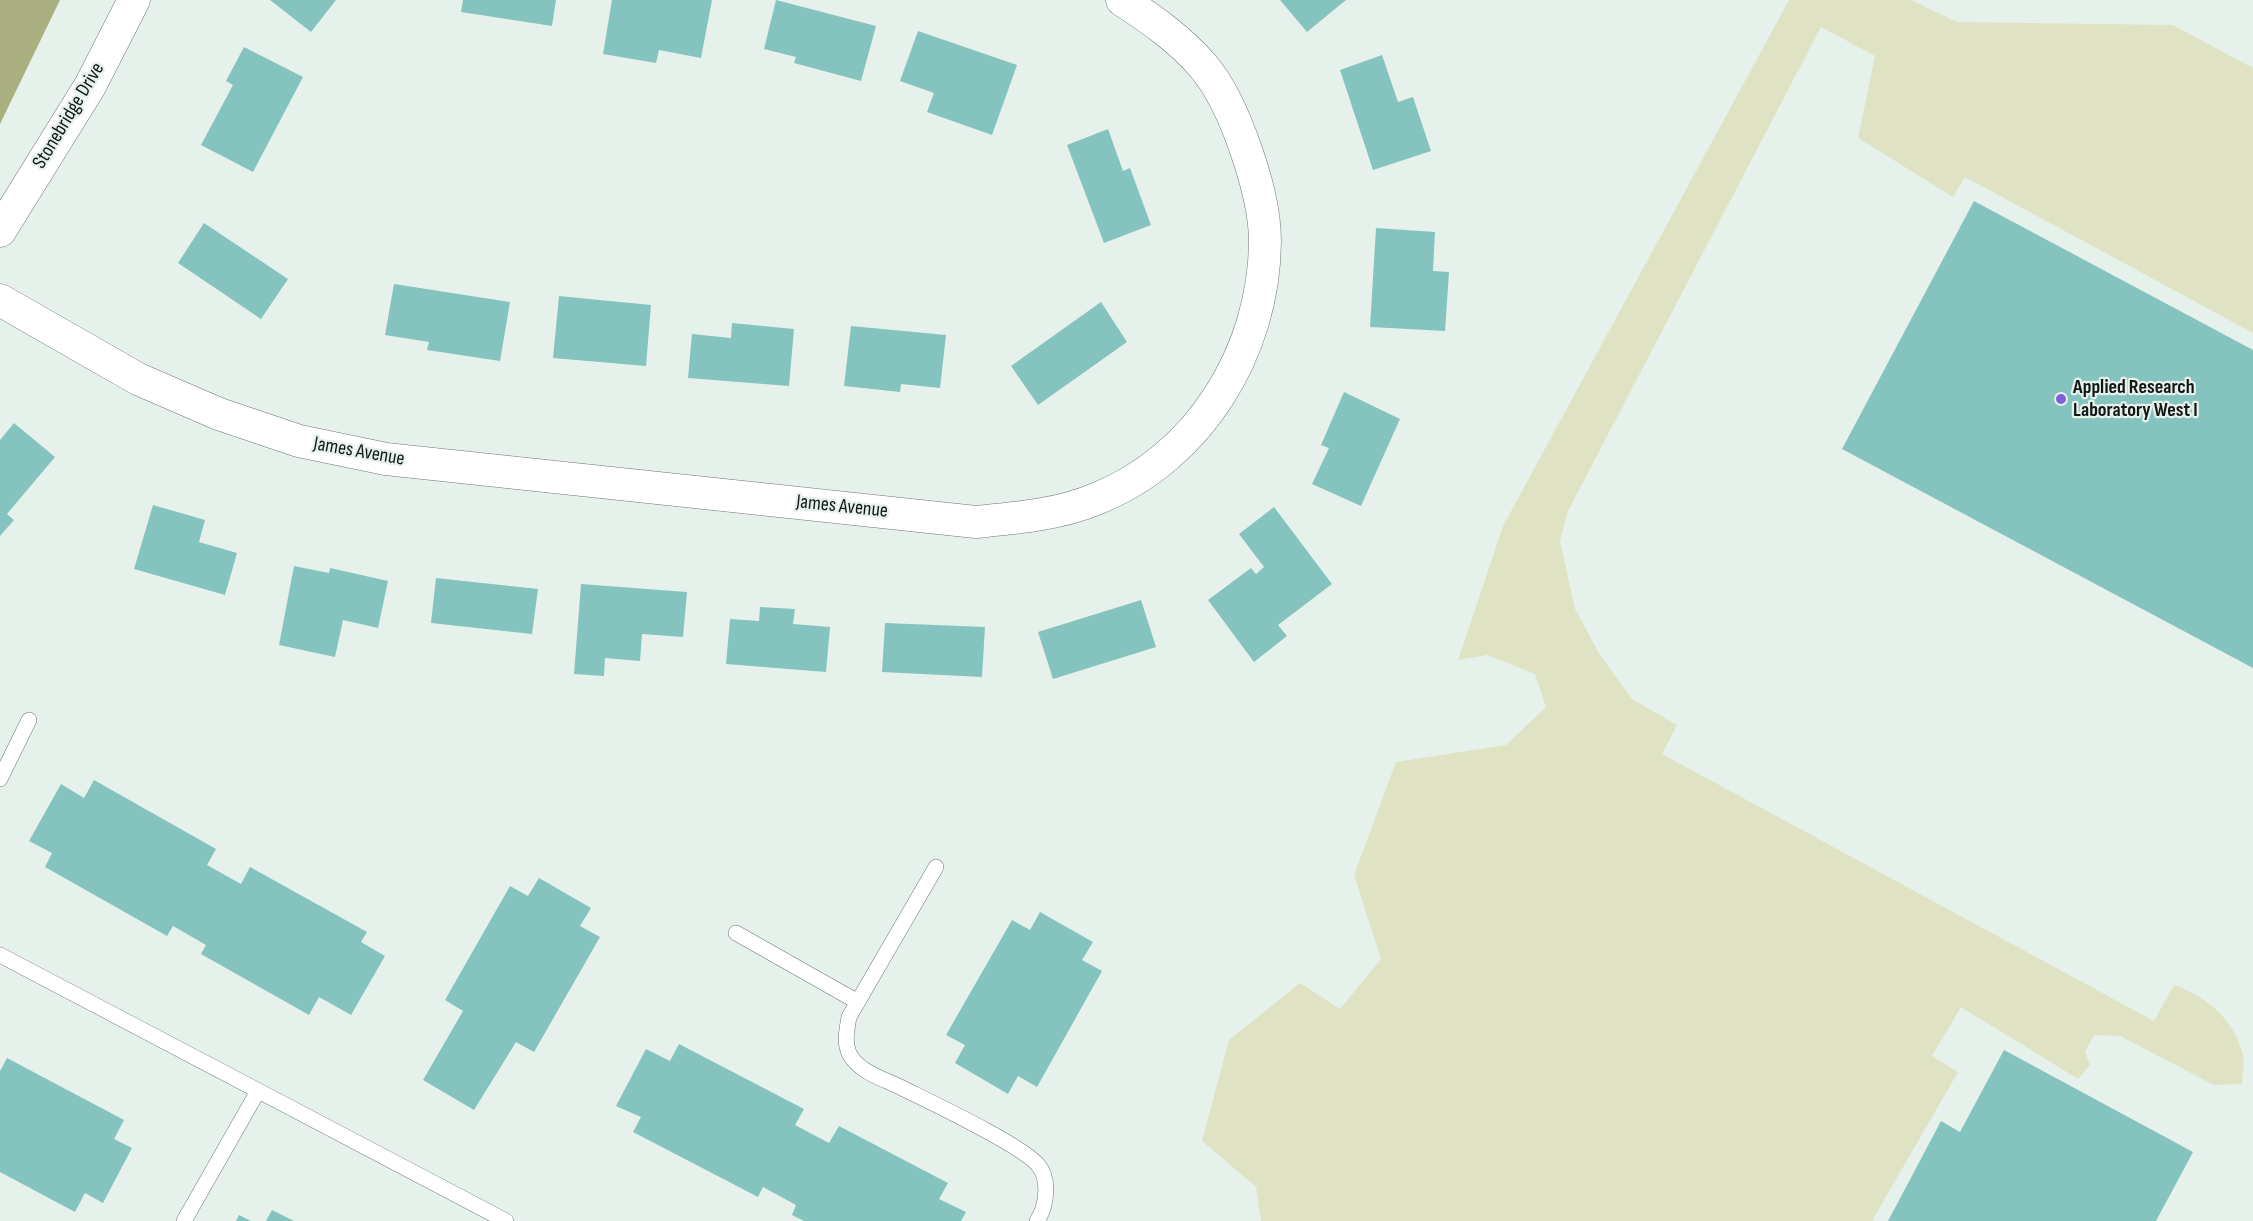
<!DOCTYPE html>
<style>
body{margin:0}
canvas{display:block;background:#e6f1eb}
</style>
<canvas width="2253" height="1221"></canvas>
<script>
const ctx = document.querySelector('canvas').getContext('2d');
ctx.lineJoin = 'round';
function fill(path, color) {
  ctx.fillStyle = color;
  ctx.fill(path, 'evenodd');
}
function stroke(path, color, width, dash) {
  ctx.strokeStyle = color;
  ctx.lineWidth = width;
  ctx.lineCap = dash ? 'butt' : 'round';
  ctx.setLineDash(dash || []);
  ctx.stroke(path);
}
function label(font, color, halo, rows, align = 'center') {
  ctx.font = font + ' "Sofia Sans Condensed",sans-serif';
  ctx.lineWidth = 4.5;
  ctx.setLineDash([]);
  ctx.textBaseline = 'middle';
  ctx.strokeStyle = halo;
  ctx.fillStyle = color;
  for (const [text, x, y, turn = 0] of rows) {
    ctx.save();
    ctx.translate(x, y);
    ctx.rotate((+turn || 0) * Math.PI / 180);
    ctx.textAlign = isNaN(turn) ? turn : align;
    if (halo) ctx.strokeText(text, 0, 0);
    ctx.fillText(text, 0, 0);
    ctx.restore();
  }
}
fill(new Path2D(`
 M1789 0H1911L1957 22 2173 25 2253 68V333L1965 177 1953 197 1858 138 1875 56 1821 27 1568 511 1560 541 1575 609 1600 655 1632 699 1677 725 1662 754 2154 1021 2174 985C2207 997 2234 1019 2243 1055 2245 1063 2242 1075 2242 1084L2214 1085 2120 1036 2094 1035 2085 1052 2090 1065 2078 1079 1961 1007 1932 1056 1958 1072 1872 1221H1261L1256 1187 1202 1141 1229 1040 1300 983 1340 1009 1381 959 1354 875 1396 762 1506 745 1546 707 1535 674 1487 655 1458 660 1503 526Z`), '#dfe3c4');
fill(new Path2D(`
 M0 0H60L0 124Z`), '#aaaf80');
fill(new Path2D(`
 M270 0H336L311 32Z
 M463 0H556L552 26 461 12Z
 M612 0H712L701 58 659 50 656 63 603 54Z
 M776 0 876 26 861 81 794 63 796 57 764 49Z
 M1280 0H1346L1307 32Z
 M918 31 1017 65 992 135 927 112 934 93 900 81Z
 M244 47 303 77 253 172 201 145 233 85 226 81Z
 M1382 55 1398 102 1413 97 1431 151 1373 170 1340 70Z
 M1108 129 1123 171 1130 168 1151 225 1104 243 1067 145Z
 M1974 201 2253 350V668L1842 449Z
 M204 223 288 279 261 319 178 263Z
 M1376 228 1435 232 1433 271 1449 272 1445 331 1370 327Z
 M394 284 510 302 500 361 427 350 429 342 385 335Z
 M559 296 651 305 646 366 553 358Z
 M1101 302 1127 342 1038 405 1011 366Z
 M732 323 794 329 789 386 688 378 692 334 731 338Z
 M851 326 946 335 940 388 901 384 900 392 844 386Z
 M1344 392 1400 419 1361 506 1312 484 1329 448 1321 445Z
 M14 423 55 457 7 514 14 520 0 536V440Z
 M153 505 205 520 199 542 237 553 225 595 134 569Z
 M1274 507 1332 584 1278 625 1287 636 1254 662 1208 600 1251 568 1256 574 1264 567 1239 534Z
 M294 566 329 573 330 568 388 581 378 628 343 620 335 657 279 645Z
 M436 578 538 589 532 634 431 623Z
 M581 584 687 592 683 637 642 634 640 661 605 658 604 676 574 674Z
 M1141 600 1156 647 1053 679 1038 632Z
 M760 607 795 609 793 624 830 627 826 672 726 664 730 619 759 621Z
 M885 623 985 627 982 677 882 672Z
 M94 780 216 849 207 865 241 884 250 867 367 932 361 942 385 956 351 1015 319 997 309 1015 201 954 206 945 173 926 167 936 45 867 52 853 29 841 61 784 84 798Z
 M539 878 591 908 580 926 600 937 534 1052 516 1042 474 1110 423 1080 463 1011 445 1000 510 886 528 896Z
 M1040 912 1093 942 1082 960 1102 971 1037 1087 1018 1076 1008 1094 955 1063 965 1045 946 1035 1012 920 1030 930Z
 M679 1044 804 1109 795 1125 829 1143 839 1126 948 1183 939 1199 966 1212 961 1221H804L792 1215 796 1205 763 1187 758 1197 633 1132 641 1117 616 1106 646 1049 670 1061Z
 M2004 1050 2193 1152 2156 1221H1888L1941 1121 1960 1132Z
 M7 1058 124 1120 114 1139 132 1148 103 1203 85 1193 75 1212 0 1172V1071Z
 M272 1210 294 1221H266Z
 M239 1215 251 1221H236Z`), '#85c4be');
const lane = new Path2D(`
 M0 779 29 720
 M936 867 849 1017C847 1029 844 1042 849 1053 858 1072 884 1079 902 1088 930 1102 1020 1144 1038 1165 1050 1179 1047 1206 1037 1221
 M736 933 858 1002
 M0 955 506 1221
 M184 1221 258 1091`);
const street = new Path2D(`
 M0 231 90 86 134 0
 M0 300 138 379 219 414 299 441 386 459 976 522C1017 518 1057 515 1096 499 1199 458 1264 352 1265 242 1265 210 1256 179 1246 150 1236 121 1223 89 1203 66 1180 39 1151 19 1122 0`);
stroke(lane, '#6e7873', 16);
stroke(street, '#6e7873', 33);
stroke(lane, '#fff', 15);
stroke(street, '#fff', 32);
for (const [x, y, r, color] of [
 [2061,399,6,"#7c61dc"]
]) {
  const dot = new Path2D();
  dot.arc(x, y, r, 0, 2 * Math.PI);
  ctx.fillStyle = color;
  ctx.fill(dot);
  stroke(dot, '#e6f1eb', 2);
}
label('20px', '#121614', '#e6f1eb', [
 ["Stonebridge Drive",69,116,-59],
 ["James Avenue",359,452,10],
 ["James Avenue",842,507,6]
]);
label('bold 20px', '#121614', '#e6f1eb', [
 ["Applied Research",2073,388],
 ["Laboratory West I",2073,411]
], 'left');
</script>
